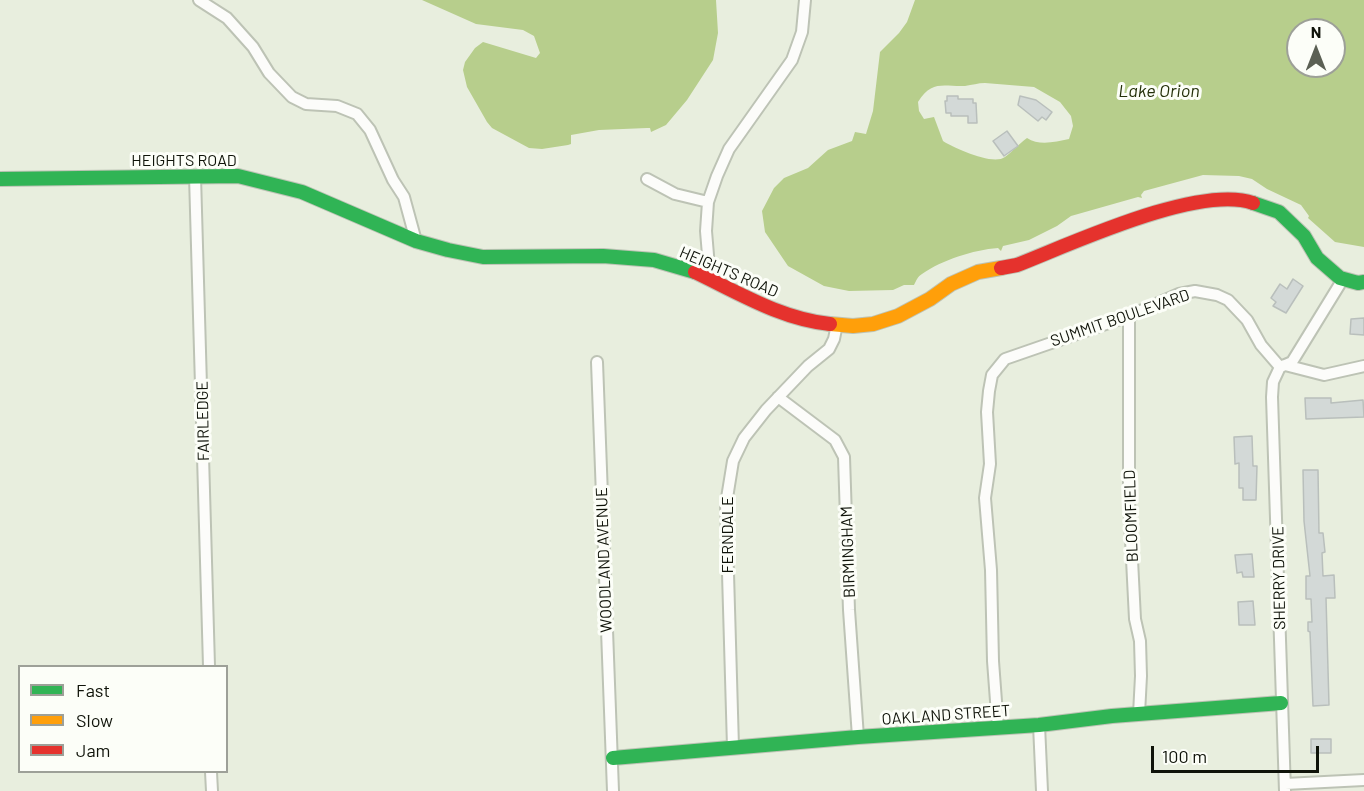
<!DOCTYPE html>
<style>
body{margin:0}
#map{position:relative;width:1364px;height:791px;overflow:hidden;background:#e8eede;font-family:Barlow,sans-serif}
canvas{display:block}
.legend{position:absolute;left:18px;top:665px;width:210px;height:108px;box-sizing:border-box;background:#fcfef8;border:2px solid #9da098;margin:0;padding:8px 10px;list-style:none;font-size:18px;color:#0f1309}
.legend li{display:flex;align-items:center;gap:12px;height:30px}
.legend b{width:30px;border:2px solid #9da098}
.north{position:absolute;left:1286px;top:18px;width:60px;height:60px;box-sizing:border-box;background:#fcfef8;border:2px solid #9da098;border-radius:50%;rotate:0deg;font-size:16px;font-weight:700;line-height:24px;text-align:center;color:#0f1309}
.north::after{content:'';display:block;margin:auto;width:21px;height:27px;background:#5b6054;clip-path:polygon(50% 0,100% 100%,50% 72%,0 100%)}
.scale{position:absolute;left:1151px;top:746px;width:168px;height:27px;box-sizing:border-box;border:3px solid #0f1309;border-top:0;padding-left:8px;font-size:18px;line-height:21px;white-space:nowrap;color:#0f1309;-webkit-text-stroke:4px #fcfef8;paint-order:stroke}
</style>
<div id="map">
<canvas width="1364" height="791"></canvas>
<ul class="legend">
<li><b style="height:8px;background:#30b455"></b>Fast</li>
<li><b style="height:8px;background:#ff9f0a"></b>Slow</li>
<li><b style="height:8px;background:#e5322d"></b>Jam</li>
</ul>
<div class="north">N</div>
<div class="scale">100 m</div>
</div>
<script>
const ctx = document.querySelector('canvas').getContext('2d');
ctx.lineJoin = 'round';
function fill(path, color) {
  ctx.fillStyle = color;
  ctx.fill(path, 'evenodd');
}
function stroke(path, color, width, dash) {
  ctx.strokeStyle = color;
  ctx.lineWidth = width;
  ctx.lineCap = dash ? 'butt' : 'round';
  ctx.setLineDash(dash || []);
  ctx.stroke(path);
}
function label(font, color, halo, rows, align = 'center') {
  ctx.font = font + ' Barlow,sans-serif';
  ctx.lineWidth = 6;
  ctx.setLineDash([]);
  ctx.textBaseline = 'middle';
  ctx.strokeStyle = halo;
  ctx.fillStyle = color;
  for (const [text, x, y, turn = 0] of rows) {
    ctx.save();
    ctx.translate(x, y);
    ctx.rotate((+turn || 0) * Math.PI / 180);
    ctx.textAlign = isNaN(turn) ? turn : align;
    if (halo) ctx.strokeText(text, 0, 0);
    ctx.fillText(text, 0, 0);
    ctx.restore();
  }
}
fill(new Path2D(`
 M422 0H716L718 33 713 60 687 100 666 125 651 132 650 128H647L599 130 571 135V144L568 145 542 149 529 148 492 128 487 122 467 87 463 70 465 62 475 48 483 42 536 58 540 53 534 36 523 30 476 24Z
 M915 0H1364V247L1335 242 1308 218 1309 216 1301 205 1267 189 1252 179 1239 176 1203 175 1144 191 1141 195 1142 198 1138 197 1071 216 1057 226 1029 240 1003 246 1001 251 998 248C973 250 942 260 922 274 918 276 916 281 914 285H904L893 290 849 291 824 286 788 266 765 232 762 211 774 188 784 178 808 168 828 150 852 141 855 132 866 134 873 111 880 52 899 33 907 22ZM1298 30H1334V66H1298ZM985 83 1034 87 1060 102 1071 116 1073 126 1069 139C1055 142 1039 146 1027 138 1019 144 1012 152 1005 157 993 166 954 148 943 141L934 117 924 119 919 111 918 102C932 79 945 87 965 86 972 85 978 83 985 83Z`), '#b7ce8c');
const building = new Path2D(`
 M947 96H958V99H973V103H976L977 123H968V116H951V113H946L945 101H947Z
 M1020 96 1036 100 1052 112 1046 120 1042 117 1038 121 1018 105Z
 M1007 131 1018 146 1004 156 993 141Z
 M1293 279 1303 286 1286 313 1273 306 1276 302 1271 298 1280 284 1287 289Z
 M1364 318V335L1350 334 1351 319Z
 M1305 398H1331V403L1363 400 1364 417 1306 419Z
 M1252 436 1253 466H1257L1256 500H1243V488H1239V463L1235 464 1234 437Z
 M1303 470H1318L1319 533H1323L1325 552 1322 553 1323 576 1334 575 1335 598H1326L1329 705 1313 706 1310 632 1308 631V622H1312L1311 599H1306V576H1310L1304 521Z
 M1252 554 1254 577H1243L1242 572 1237 573 1235 555Z
 M1253 601 1255 625H1239L1238 602Z
 M1311 739H1331V753H1311Z`);
fill(building, '#d3d9d7');
stroke(building, '#b9bfbc', 1.5);
const street = new Path2D(`
 M199 0 227 18 253 47 269 73 292 97 306 104 337 106 357 114 370 130 393 180 404 197 416 241
 M195 176 209 666
 M647 179 675 194 708 202
 M710 279 706 231 708 202 717 176 729 149 792 60 802 32 805 0
 M1129 316V500L1135 619 1140 641 1141 676 1139 714
 M597 362 613 791
 M1285 365 1292 362 1343 279
 M1280 367 1273 382 1272 397 1285 791
 M778 397 835 440 844 457 849 610 858 737
 M1039 725 1042 791
 M998 728 993 661 991 570 985 498 990 464 987 412 989 391 992 375 1005 359 1129 316 1179 294 1195 291 1217 295 1228 300 1247 320 1261 345 1280 367 1285 365 1324 375 1364 366
 M733 747 726 504 733 461 744 438 766 410 808 366 829 349 834 339 837 324
 M211 772 212 791
 M1285 784 1364 780`);
const fast = new Path2D(`
 M0 179 238 176 302 192 416 241 448 250 483 257 603 256 654 260 695 272
 M1253 203 1279 212 1304 236 1317 258 1340 278 1358 283 1364 282
 M613 758 858 737 1039 725 1112 716 1281 703`);
const slow = new Path2D(`
 M830 324 853 326 873 324 898 316 930 299 951 284 978 272 1001 268`);
const jam = new Path2D(`
 M1001 268 1017 265C1071 244 1199 184 1253 203
 M695 272C739 293 781 319 830 324`);
stroke(street, '#bdc3b5', 14);
stroke(fast, '#bdc3b5', 16);
stroke(slow, '#bdc3b5', 16);
stroke(jam, '#bdc3b5', 16);
stroke(street, '#fcfcfa', 10);
stroke(fast, '#30b455', 14);
stroke(slow, '#ff9f0a', 14);
stroke(jam, '#e5322d', 14);
label('16px', '#0f1309', '#fcfef8', [
 ["HEIGHTS ROAD",184,161],
 ["HEIGHTS ROAD",729,272,23],
 ["SUMMIT BOULEVARD",1120,318,-19],
 ["FAIRLEDGE",203,421,-91],
 ["BLOOMFIELD",1131,516,-92],
 ["FERNDALE",728,535,-90],
 ["BIRMINGHAM",848,552,-92],
 ["WOODLAND AVENUE",604,560,-92],
 ["SHERRY DRIVE",1279,578,-91],
 ["OAKLAND STREET",946,715,-4]
]);
label('italic 18px', '#24300a', '#fcfef8', [
 ["Lake Orion",1159,91]
]);
</script>
